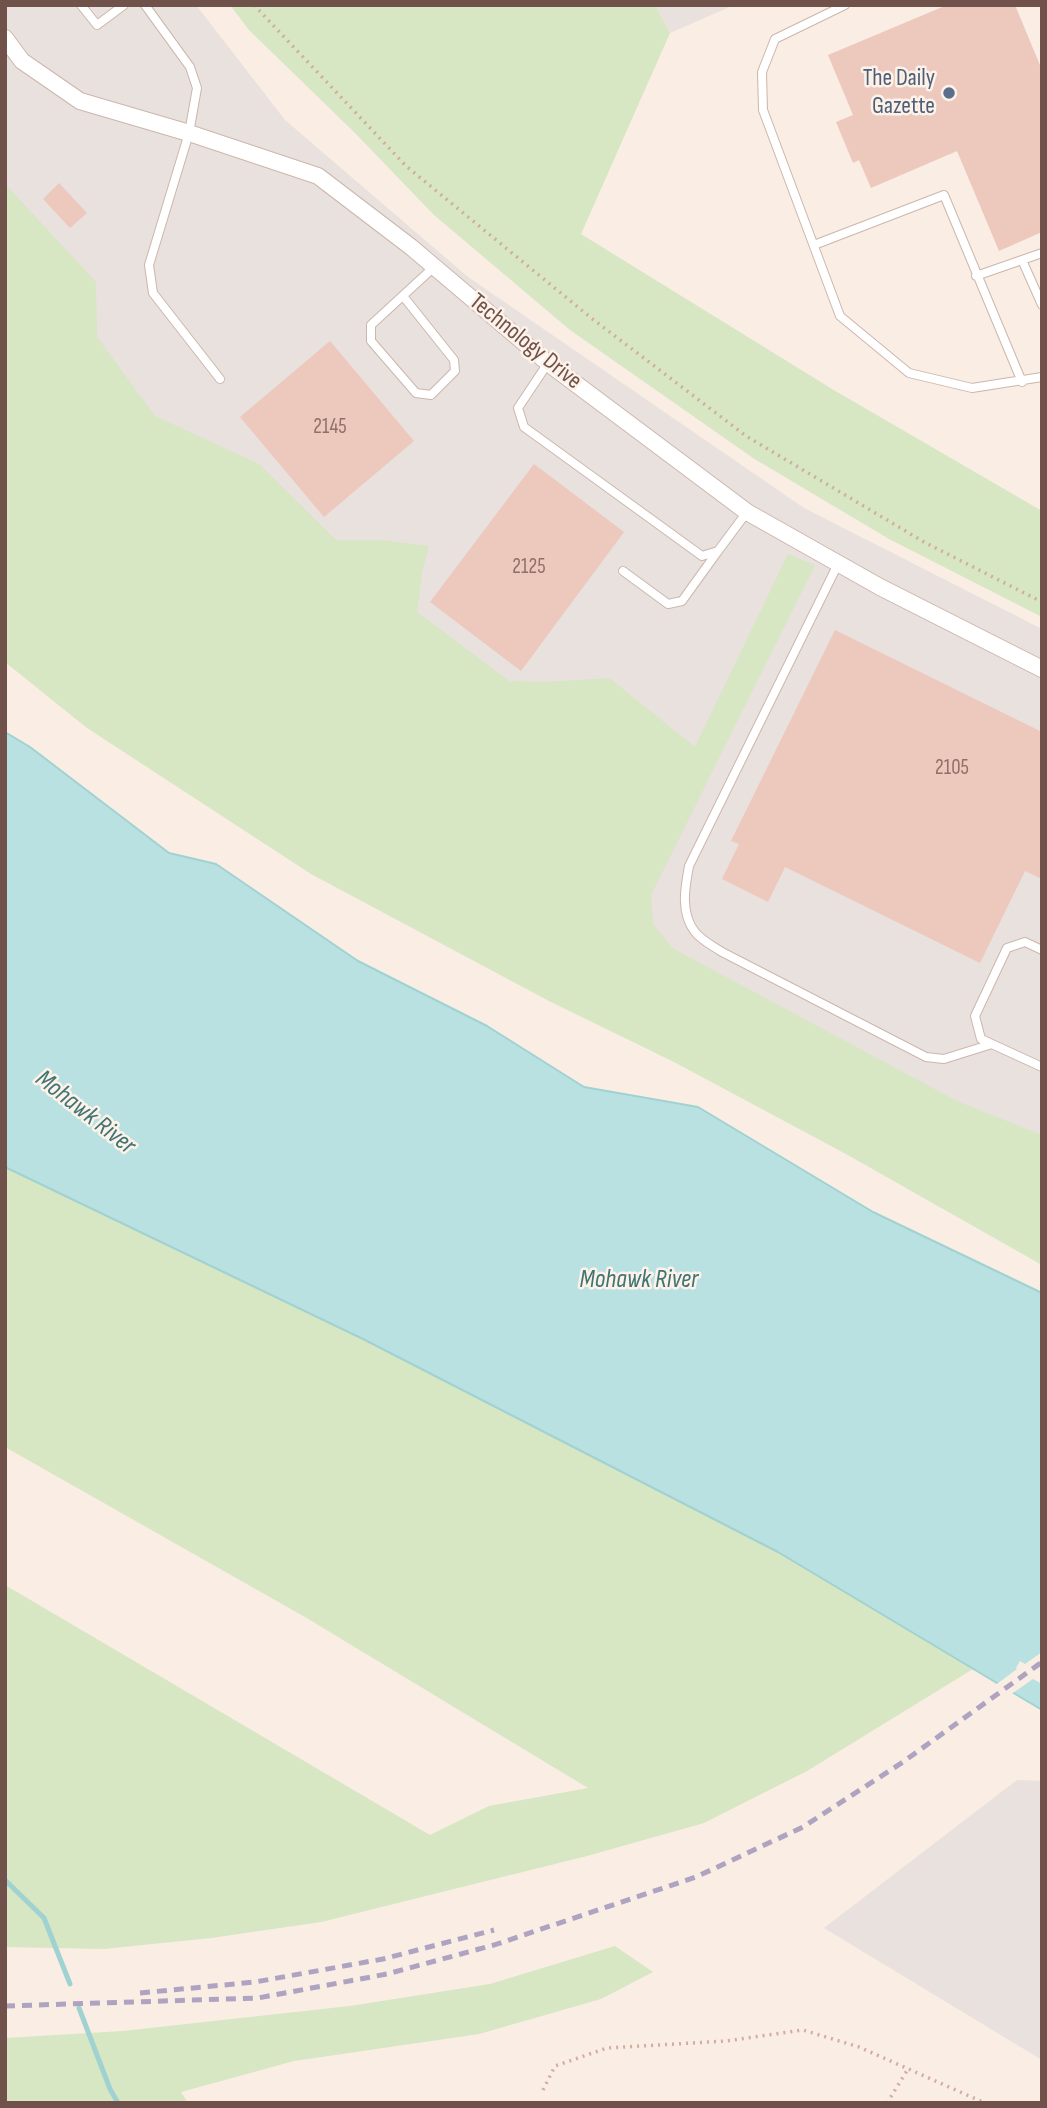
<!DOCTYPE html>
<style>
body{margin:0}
#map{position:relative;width:1047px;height:2108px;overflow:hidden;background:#faede3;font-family:"Sofia Sans Condensed",sans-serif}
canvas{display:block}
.frame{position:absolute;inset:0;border:7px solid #70524b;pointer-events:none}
</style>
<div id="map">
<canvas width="1047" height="2108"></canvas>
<div class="frame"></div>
</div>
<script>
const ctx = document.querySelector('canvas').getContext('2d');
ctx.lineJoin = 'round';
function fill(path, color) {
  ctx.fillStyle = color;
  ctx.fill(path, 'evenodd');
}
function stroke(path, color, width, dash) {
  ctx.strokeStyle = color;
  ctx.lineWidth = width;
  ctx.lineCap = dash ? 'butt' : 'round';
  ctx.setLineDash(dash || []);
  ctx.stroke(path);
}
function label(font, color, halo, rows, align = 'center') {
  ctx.font = font + ' "Sofia Sans Condensed",sans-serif';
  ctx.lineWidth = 5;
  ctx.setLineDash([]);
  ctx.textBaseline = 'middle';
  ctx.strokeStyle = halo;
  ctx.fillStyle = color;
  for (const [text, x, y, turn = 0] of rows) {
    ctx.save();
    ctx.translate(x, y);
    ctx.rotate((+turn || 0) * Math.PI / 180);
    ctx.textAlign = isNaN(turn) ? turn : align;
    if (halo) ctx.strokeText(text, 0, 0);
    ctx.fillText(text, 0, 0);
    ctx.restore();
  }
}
fill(new Path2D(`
 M5 5H196L285 120 468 277 804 508 1042 629V1180L646 947 5 283Z
 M655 5H734L670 33Z
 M1017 1780 1042 1781V2060L824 1928Z`), '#e9e1dd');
fill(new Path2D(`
 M230 5H655L670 33 581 234 832 389 1042 511V617L889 539 753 458 570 330 434 215 355 133 249 30Z
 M5 184 96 282 97 337 155 416 259 464 336 540H380L429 546 422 573 417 612 509 681 545 682 609 678 695 747 788 554 815 565 651 895 653 924 672 948 957 1101 1042 1135V1265L846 1154 674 1062 549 1001 311 874 87 728 5 662Z
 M5 1167 365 1340 778 1552 973 1669 807 1771 704 1823 587 1856 321 1922 211 1938 104 1949 5 1947V1585L430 1835 489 1806 588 1788 305 1617 5 1447Z
 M615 1946 653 1972 601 1999 479 2034 294 2061 181 2092 188 2103H5V2038L123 2031 350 2006 490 1984Z`), '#d7e6c3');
const water = new Path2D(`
 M5 732 30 747 169 853 216 864 358 961 487 1026 584 1087 698 1107 873 1212 1042 1293V1710L778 1552 365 1340 5 1167Z`);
fill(water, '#b9e1e1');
stroke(water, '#a1d2d2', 2);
fill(new Path2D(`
 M1042 1652 1040 1674 1042 1684 1033 1679 1010 1695 994 1686 1017 1669 1016 1668 1020 1661 1025 1664Z`), '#faede3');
stroke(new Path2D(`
 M5 1880 44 1918 70 1984
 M79 2008 110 2089 118 2103`), '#a1d2d2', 5);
fill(new Path2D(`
 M947 5H1015L1042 70V232L999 251 957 151 871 188 859 160 853 163 836 122 853 115 828 55Z
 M59 183 87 213 70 228 43 199Z
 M330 341 414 441 324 517 240 417Z
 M534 464 624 532 521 671 430 602Z
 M835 630 1042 732V879L1025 871 980 963 785 867 768 902 722 879 739 844 731 841Z`), '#edc8bd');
const service = new Path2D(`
 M81 5 97 25 124 5
 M145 5 190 67 197 88 189 133 149 265 153 293 220 379
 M845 5 775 39 762 72 763 110 840 316 909 373 972 388 1042 377
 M814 245 944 195 1022 382
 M1022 260 1042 305
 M976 276 1042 253
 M403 296 454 360 455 371 431 395 416 393 371 341V325L434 267
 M548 363 518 408 524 427 702 556 718 551 747 512
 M838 564 689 866C685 887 680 913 695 932 701 940 713 946 722 952L926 1057 944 1059 992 1044
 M623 571 668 604 682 601 718 551
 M1042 950 1025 942 1007 948 975 1016 981 1039 1042 1067`);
const minor = new Path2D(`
 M5 38 22 61 80 101 189 133 318 176 411 247 548 363 747 512 880 587 1042 669`);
stroke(service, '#ccb6ad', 10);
stroke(minor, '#ccb6ad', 18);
stroke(new Path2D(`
 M254 5 406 166 590 317 746 436 924 542 1042 602
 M543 2090 555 2066 607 2048 726 2041 803 2030 859 2047 985 2103
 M887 2103 908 2069`), '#d1aca1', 3.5, [2, 5]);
stroke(service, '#fff', 8);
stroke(minor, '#fff', 16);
stroke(new Path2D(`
 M140 1993 255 1982 383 1959 494 1930
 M5 2006 258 1998 387 1974 494 1945 696 1877 803 1827 903 1762 1042 1662`), '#afa3c2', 5, [10, 7]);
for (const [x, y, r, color] of [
 [949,93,7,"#5c6f8a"]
]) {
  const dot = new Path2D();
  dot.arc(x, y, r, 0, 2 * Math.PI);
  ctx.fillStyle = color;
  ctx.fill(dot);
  stroke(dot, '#fdf2e9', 2.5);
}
label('21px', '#8f7068', null, [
 ["2145",330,428],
 ["2125",529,568],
 ["2105",952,769]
]);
label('24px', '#4e5e75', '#fdf2e9', [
 ["The Daily",935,79],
 ["Gazette",935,107]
], 'right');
label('24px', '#70524b', '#fdf2e9', [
 ["Technology Drive",525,342,39]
]);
label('italic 26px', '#417474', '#fdf2e9', [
 ["Mohawk River",85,1113,38],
 ["Mohawk River",639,1280]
]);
</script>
